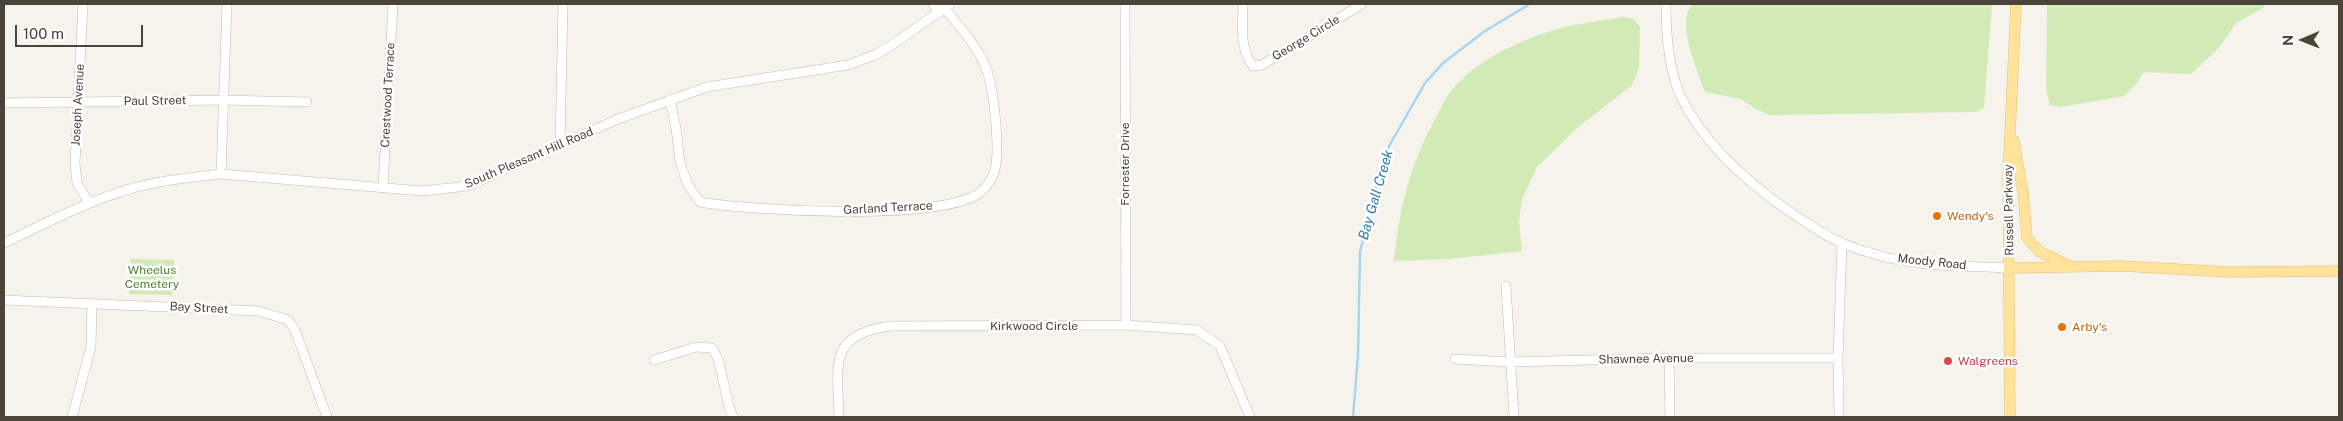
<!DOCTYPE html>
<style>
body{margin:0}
#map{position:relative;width:2343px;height:421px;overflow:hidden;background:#f6f3ec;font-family:"Public Sans",sans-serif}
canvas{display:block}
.frame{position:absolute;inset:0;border:5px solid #4b4439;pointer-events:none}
.north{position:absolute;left:2278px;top:15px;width:50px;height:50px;-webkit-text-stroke:4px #fff;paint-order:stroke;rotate:269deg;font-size:14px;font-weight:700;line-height:20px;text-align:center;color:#4b4439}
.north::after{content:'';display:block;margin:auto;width:18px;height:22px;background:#4b4439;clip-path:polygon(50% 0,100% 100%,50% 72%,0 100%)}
.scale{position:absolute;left:15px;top:25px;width:128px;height:22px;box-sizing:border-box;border:2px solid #4b4439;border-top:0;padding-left:6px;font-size:15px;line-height:18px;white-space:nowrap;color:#4b4439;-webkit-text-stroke:4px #fff;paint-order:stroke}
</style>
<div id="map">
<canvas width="2343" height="421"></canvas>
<div class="frame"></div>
<div class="north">N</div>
<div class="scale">100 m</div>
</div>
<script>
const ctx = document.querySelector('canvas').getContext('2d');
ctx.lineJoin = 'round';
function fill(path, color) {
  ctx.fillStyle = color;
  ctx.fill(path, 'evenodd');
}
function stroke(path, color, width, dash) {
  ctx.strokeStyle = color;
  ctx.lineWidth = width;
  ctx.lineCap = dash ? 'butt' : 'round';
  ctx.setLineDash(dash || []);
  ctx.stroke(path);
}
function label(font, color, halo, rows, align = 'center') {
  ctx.font = font + ' "Public Sans",sans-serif';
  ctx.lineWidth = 5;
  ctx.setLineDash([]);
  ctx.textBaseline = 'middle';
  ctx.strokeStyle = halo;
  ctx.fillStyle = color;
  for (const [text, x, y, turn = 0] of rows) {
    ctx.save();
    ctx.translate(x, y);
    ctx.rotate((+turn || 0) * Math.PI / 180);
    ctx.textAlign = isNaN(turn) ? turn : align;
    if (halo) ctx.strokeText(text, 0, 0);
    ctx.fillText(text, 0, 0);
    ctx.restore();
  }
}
fill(new Path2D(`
 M1694 4H1992L1984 108 1976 112 1769 115 1754 108 1741 99 1705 92C1699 74 1673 16 1694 4Z
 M2047 4H2265L2263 8 2236 23 2219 48 2191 74 2144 72 2137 83 2124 96 2061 107 2050 105 2046 88Z
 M1621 17 1633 18 1640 27 1639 68 1632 85 1577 128 1537 167 1522 199 1519 222 1522 251 1449 259 1394 261C1399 207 1411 161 1438 114 1442 106 1446 97 1451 91 1474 62 1513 44 1547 32 1570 24 1597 22 1621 17Z
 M131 259 174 260 173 295 129 294Z`), '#d2eab5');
stroke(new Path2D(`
 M1353 417 1358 355 1360 252 1378 178 1388 148 1425 83 1443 63 1485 31 1530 4`), '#a9d4f2', 2.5);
const minor = new Path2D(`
 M83 4 75 163 77 183 89 203
 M933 4 939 13
 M1125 4 1126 325
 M1243 4C1243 24 1239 49 1253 66L1262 65 1362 4
 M1666 4C1666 32 1669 71 1681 97 1705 146 1749 184 1793 214 1809 224 1824 236 1842 243 1855 249 1871 253 1885 257 1925 267 1969 266 2010 268
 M670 100 676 128 680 162 687 183 700 202C751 211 937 221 978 194 985 189 991 181 994 173 1001 153 994 88 986 68 977 46 960 27 945 9
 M4 103 223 100 307 102
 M560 145 563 4
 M221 174 227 4
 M383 187 393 4
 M4 243C42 225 80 205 120 192 152 181 187 178 221 174L422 191 468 186 618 119 707 87 848 65 875 55 892 45 950 4
 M1506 286 1514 417
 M4 300 259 311 288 320 295 330 327 417
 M1669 358 1670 417
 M1455 359 1509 362 1669 358H1838
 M654 360 696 347 712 348C723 362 724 398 733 417
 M72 417 91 347 92 303
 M839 417C838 365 827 334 891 326L1126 325 1197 330 1220 346 1250 417
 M1839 417 1838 358 1842 243`);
const major = new Path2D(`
 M2014 141 2023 192 2027 238 2040 252 2070 266
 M2010 268 2122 266 2229 272 2339 271
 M2010 417 2008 177 2016 4`);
stroke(minor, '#c2bbae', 10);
stroke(major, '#e6c16a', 11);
stroke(minor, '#fff', 9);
stroke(major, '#ffe39c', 10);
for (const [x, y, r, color] of [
 [1937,216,5,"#e8710a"],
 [2062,327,5,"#e8710a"],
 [1948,361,5,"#e0444e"]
]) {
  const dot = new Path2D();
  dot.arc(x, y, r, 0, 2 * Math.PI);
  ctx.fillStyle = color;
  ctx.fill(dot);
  stroke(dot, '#fff', 2);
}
label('12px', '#4b4439', '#fff', [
 ["George Circle",1306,38,-31],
 ["Crestwood Terrace",388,95,-87],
 ["Paul Street",155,101,-1],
 ["Joseph Avenue",78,105,-87],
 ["South Pleasant Hill Road",529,158,-23],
 ["Forrester Drive",1125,164,-90],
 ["Garland Terrace",888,208,-3],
 ["Russell Parkway",2009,210,-91],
 ["Moody Road",1932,262,6],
 ["Bay Street",199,308,3],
 ["Kirkwood Circle",1034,326],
 ["Shawnee Avenue",1646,359,-1]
]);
label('12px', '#c56008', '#fff', [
 ["Wendy's",1947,216],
 ["Arby's",2072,327]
], 'left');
label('12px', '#4a7f2a', '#fff', [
 ["Wheelus",152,270],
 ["Cemetery",152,284]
]);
label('12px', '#be3a42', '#fff', [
 ["Walgreens",1958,361]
], 'left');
label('italic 14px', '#2e7ab2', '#fff', [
 ["Bay Gall Creek",1376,195,-74]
]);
</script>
